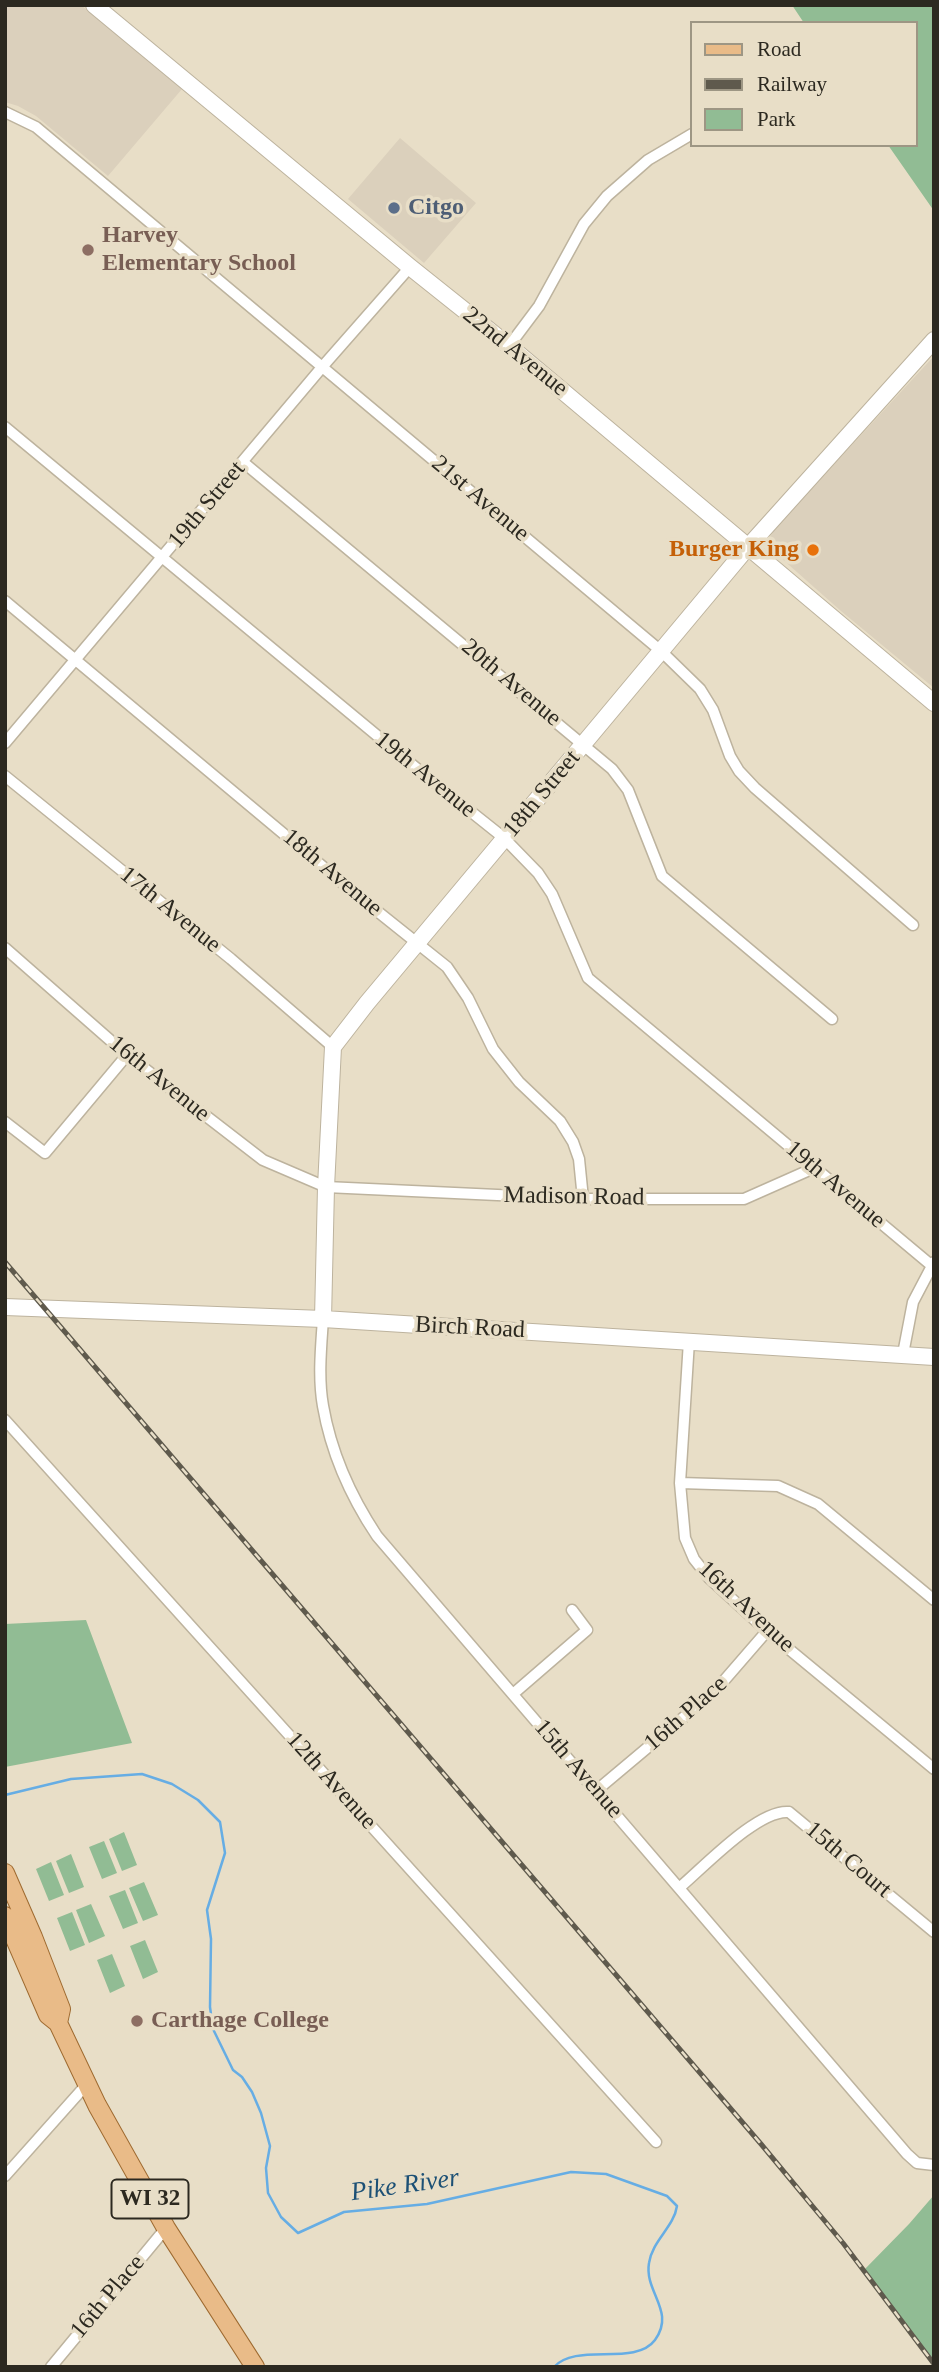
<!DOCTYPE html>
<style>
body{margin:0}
#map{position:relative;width:939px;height:2372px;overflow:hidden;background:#e8dec7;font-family:Georgia,serif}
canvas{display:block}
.frame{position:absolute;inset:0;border:7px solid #2c2920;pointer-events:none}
.legend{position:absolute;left:690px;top:21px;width:228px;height:126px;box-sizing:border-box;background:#e8dec7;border:2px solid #9d9684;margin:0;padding:9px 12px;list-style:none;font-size:21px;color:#2c2920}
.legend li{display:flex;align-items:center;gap:14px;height:35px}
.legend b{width:35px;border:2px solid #9d9684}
</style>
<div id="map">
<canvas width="939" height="2372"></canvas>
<div class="frame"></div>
<ul class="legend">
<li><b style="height:9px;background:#e9bb88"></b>Road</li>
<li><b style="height:9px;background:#5f5a4d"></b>Railway</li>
<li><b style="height:19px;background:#91bc94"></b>Park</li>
</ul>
</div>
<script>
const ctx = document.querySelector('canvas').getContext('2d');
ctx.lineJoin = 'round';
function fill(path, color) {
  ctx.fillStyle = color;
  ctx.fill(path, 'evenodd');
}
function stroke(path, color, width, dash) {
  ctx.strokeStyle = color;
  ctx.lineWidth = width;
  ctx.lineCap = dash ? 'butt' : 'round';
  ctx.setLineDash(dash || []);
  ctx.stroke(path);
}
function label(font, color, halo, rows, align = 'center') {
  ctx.font = font + ' Georgia,serif';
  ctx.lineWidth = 7;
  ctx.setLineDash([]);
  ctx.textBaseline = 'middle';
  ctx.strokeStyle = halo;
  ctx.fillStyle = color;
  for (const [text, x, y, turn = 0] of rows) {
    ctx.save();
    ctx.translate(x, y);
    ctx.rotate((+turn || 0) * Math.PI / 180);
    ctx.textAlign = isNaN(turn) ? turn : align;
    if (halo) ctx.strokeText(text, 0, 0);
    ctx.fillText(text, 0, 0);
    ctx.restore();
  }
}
fill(new Path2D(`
 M5 5H81L182 89 108 176 36 116 18 106 5 102Z
 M400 138 476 203 424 263 348 199Z
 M934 356V688L841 611 772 550 768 540 777 526Z`), '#dbd0bc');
fill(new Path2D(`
 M792 5H934V211L888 145H916V23H804Z
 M86 1620 132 1743 5 1767V1624Z
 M124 1832 137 1865 122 1871 109 1839Z
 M104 1841 117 1873 102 1879 89 1847Z
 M71 1854 84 1887 69 1893 56 1861Z
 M51 1862 64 1895 49 1901 36 1869Z
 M144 1882 158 1915 143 1921 129 1888Z
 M125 1890 138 1923 123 1929 109 1896Z
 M91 1904 105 1936 89 1943 76 1910Z
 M72 1912 85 1945 70 1951 57 1918Z
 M145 1940 158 1972 143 1979 130 1946Z
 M112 1954 125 1986 110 1993 97 1960Z
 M934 2195V2364L864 2270 909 2224Z`), '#91bc94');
stroke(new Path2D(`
 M5 1795 71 1779 142 1774 172 1784 198 1800 220 1822 225 1853 207 1910 211 1939 210 2007 213 2029 233 2070 242 2077 252 2092 261 2113 270 2146 266 2168 268 2193 281 2217 298 2233 344 2212 427 2204 571 2172 606 2174 667 2196 677 2206C674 2227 652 2241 649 2263 644 2292 676 2311 655 2340 635 2367 576 2342 554 2367`), '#66ade4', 2.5);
const street = new Path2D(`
 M5 112 36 127 661 651 700 689 713 710 730 756 739 771 755 788 913 925
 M509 346 539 306 584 224 607 196 648 160 692 134
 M5 427 415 767 504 838 538 873 552 894 588 978 931 1265
 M243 462 612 769 628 790 662 876 832 1019
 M5 601 352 891 447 967 468 998 493 1049 519 1082 560 1121 573 1142 579 1159 583 1199
 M5 743 323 366 410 267
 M5 776 231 959 333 1047
 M5 948 127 1055 263 1160 326 1187 583 1199H744L814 1168
 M5 1122 45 1153 127 1055
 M323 1319C321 1348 318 1378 323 1406 331 1452 351 1497 377 1536L907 2154 917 2163 934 2165
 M689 1341 680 1483 685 1538 694 1559 709 1578 767 1631 934 1769
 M903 1354 913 1302 934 1262
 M5 1420 656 2142
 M680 1483 778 1486 818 1504 934 1600
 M513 1694 587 1630 572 1610
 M597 1790 715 1691 767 1631
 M679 1888C704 1867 758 1809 789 1812L934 1932
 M5 2176 87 2084
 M51 2367 166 2228`);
const secondary = new Path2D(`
 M94 5 410 267 509 346 934 703
 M5 1307 323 1319 934 1357
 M323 1319 326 1187 333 1047 367 1003 747 548 934 340`);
const primary = new Path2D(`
 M5 1873 33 1937 61 2009 58 2023
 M5 1916 48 2015 58 2023 97 2105 166 2228 255 2367`);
stroke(street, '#bdb39e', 13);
stroke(secondary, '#bdb39e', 18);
stroke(primary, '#9e6a30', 20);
stroke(street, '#fff', 10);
stroke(secondary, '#fff', 16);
stroke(primary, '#e9bb88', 18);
const rail = new Path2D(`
 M5 1262 761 2144 843 2243 934 2364`);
stroke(rail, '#5f5a4d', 5);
stroke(rail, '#e8dec7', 2.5, [8]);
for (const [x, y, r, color] of [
 [394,208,7,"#5c6f8a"],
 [88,250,7,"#8d6e63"],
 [813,550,7,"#e8710a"],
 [137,2021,7,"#8d6e63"]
]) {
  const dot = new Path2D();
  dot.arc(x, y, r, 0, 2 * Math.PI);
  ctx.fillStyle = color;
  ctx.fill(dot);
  stroke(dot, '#e8dec7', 2.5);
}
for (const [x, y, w] of [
 [150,2199,77]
]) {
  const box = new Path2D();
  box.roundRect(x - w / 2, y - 19.5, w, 39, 5);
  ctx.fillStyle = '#e8dec7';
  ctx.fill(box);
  stroke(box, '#2c2920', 2);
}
label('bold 23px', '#2c2920', null, [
 ["WI 32",150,2199]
]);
label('bold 24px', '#4e5e75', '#e8dec7', [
 ["Citgo",408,208]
], 'left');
label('bold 24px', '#785e54', '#e8dec7', [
 ["Harvey",102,236],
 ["Elementary School",102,264],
 ["Carthage College",151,2021]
], 'left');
label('24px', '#2c2920', '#e8dec7', [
 ["22nd Avenue",515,352,39],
 ["21st Avenue",480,499,40],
 ["19th Street",207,505,-50],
 ["20th Avenue",511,683,40],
 ["19th Avenue",425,775,39],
 ["18th Street",542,794,-50],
 ["18th Avenue",332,873,40],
 ["17th Avenue",170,910,39],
 ["16th Avenue",159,1079,39],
 ["19th Avenue",835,1185,40],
 ["Madison Road",574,1197,1],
 ["Birch Road",470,1328,3],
 ["16th Avenue",746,1607,43],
 ["16th Place",686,1714,-41],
 ["15th Avenue",578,1769,49],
 ["12th Avenue",331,1781,48],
 ["15th Court",848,1860,40],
 ["16th Place",108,2297,-50]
]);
label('bold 24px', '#c56008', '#e8dec7', [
 ["Burger King",799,550]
], 'right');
label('italic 26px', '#1c5075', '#e8dec7', [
 ["Pike River",405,2186,-8]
]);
</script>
